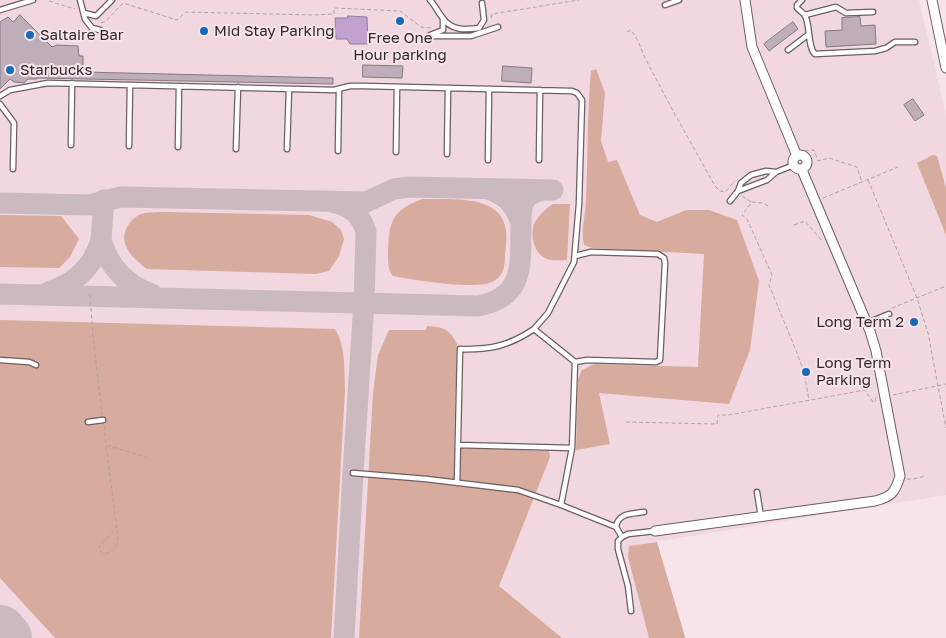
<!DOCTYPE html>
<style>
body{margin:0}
canvas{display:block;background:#f6e4ea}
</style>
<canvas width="946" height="638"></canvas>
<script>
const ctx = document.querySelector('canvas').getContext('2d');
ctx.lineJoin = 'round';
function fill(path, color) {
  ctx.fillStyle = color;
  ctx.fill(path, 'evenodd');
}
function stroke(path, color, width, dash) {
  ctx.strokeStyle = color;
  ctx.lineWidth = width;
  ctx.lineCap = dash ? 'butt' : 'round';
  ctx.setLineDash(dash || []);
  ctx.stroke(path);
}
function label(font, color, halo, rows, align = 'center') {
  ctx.font = font + ' "Golos Text",sans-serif';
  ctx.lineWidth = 4;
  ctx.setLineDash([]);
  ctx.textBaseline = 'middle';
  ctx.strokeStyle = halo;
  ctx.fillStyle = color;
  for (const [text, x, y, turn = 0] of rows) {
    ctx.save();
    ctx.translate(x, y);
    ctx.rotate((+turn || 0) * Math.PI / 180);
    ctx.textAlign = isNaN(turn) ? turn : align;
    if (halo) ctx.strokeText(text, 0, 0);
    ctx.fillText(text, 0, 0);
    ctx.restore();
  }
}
fill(new Path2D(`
 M0 0H919L946 114V495L629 546 649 638H0Z`), '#f1d7df');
fill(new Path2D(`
 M596 69 605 93 601 141 608 162 617 160 640 215 657 222 686 210H709L737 220 759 281 750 350 729 404 599 393 610 444 576 450 578 379 582 370 594 364 698 367 704 254 592 248 584 245C580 230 586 215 586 199 588 157 587 114 591 71Z
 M933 155 937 156 946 188V235L917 163Z
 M422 199C449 200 502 193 506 231 507 238 506 246 505 254 505 265 504 277 492 282 473 290 415 280 393 276 388 270 388 262 388 254 389 222 391 211 422 199Z
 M553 204H570L567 260C561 260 552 261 547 259 534 254 530 236 534 224 538 216 546 208 553 204Z
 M165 212 309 215 332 222 341 230 344 239 339 256 329 271 316 274 147 269C132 258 116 242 129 224 133 218 139 214 145 213 152 212 159 212 165 212Z
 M0 215 61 216 79 239 70 257 59 268 0 267Z
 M0 320 335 329C346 347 344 369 345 390L331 638H55L0 578Z
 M427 326C444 327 449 329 457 344L454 448 549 451 550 457 499 586 562 638H359L373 393 378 355 389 330H426Z
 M657 542 683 630 685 638H649L648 634 628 557 629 546Z`), '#d7ab9d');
const water = new Path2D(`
 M348 16 367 17 368 44H350L347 39H336L335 18H347Z`);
fill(water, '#c0a1d0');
stroke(water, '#957d9e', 1);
stroke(new Path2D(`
 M488 189C507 196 513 203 521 222 521 203 523 195 543 190
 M0 203 89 205 121 197 366 202 394 189 410 187 553 190
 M335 203C352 207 361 215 366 232L364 302 353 473 344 638
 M101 240 104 200
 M48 292C75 284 93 267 101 240 109 266 125 285 152 294
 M0 294 478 306C527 297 520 262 521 222`), '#cababf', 21);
stroke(new Path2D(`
 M0 631 6 638`), '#cababf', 52);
const building = new Path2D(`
 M20 15 52 47 57 45 78 46 79 56H83V72L333 78V84L37 78V79H28L24 83 14 82 10 79 0 89V22L8 17 13 22Z
 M860 17 861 26 875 25 876 44 826 47 825 31 842 30V18Z
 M793 22 798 29 769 51 764 44Z
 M363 65 403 66 402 78 363 77Z
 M503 66 532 68 531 83 502 81Z
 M913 99 924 115 915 121 904 105Z`);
fill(building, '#bdaeb9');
stroke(building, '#867982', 1);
const lane = new Path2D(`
 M80 0 85 19 92 28 100 30
 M430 0C435 5 437 11 442 17 451 31 465 30 479 28L484 20 482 3
 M802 0 797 5V8C799 10 802 12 804 14 811 23 807 47 815 54L875 51 886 48 895 42H915
 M665 5 679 0
 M0 10 33 0
 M84 13 96 16 112 0
 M805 15 836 7 846 13 873 12
 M430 35 443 30V19
 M429 36H471L498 27
 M788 50 809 34
 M0 96 10 90 48 83 334 90 350 86H364L572 91 577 93 582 100 579 204 574 262 548 313 534 329 575 362 572 448 561 505
 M0 104 14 123 13 169
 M71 145 72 83
 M129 146 130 85
 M178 147 179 86
 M236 149 238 87
 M287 149 289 89
 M338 151 339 89
 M396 152 397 87
 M447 154 448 88
 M488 160 489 89
 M539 160 540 90
 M738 191 767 180 776 172 794 165
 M730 201 738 191 741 183 751 175 766 171 776 172
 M575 256 591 252 658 254 664 258 665 263 660 360 656 362 587 360 575 362
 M867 323 889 314
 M0 360 29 362 36 365
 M88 422 103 420
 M458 445 572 448
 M353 473 426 479 518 490 561 505 616 527 622 537
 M457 483 460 349C490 350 509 346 534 329
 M757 492 761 517
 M616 527C618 513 631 514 644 512
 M631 611 628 586 618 549V541L622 537 628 534 655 531`);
const street = new Path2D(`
 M745 0 752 47 797 156
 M932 0 946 68
 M793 162a7 7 0 1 1 14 0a7 7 0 1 1-14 0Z
 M655 531 875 501C891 497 895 493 900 476L876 351 870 331 802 170`);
stroke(lane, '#6e5e63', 7);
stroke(street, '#6e5e63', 11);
stroke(new Path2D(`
 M49 1 75 9
 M491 18 492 14 579 0
 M101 23 106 21 123 3 177 20 186 12 313 15 334 14V8L400 11 421 27 431 28
 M627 32 631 30 638 41 645 58 672 109 715 186 720 191 725 192 735 181
 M805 151 814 150 818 161 829 158 857 167 862 182
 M868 180 917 298 928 333 946 428
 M742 196 751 202
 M823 198 898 167
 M768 206 763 203 752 202 742 215 747 219 772 275 769 285 797 353 804 372 809 400
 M794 225 805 221 822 241
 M90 295 93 336 102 415
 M892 308 946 286
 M893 395 946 384
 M626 422 717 424 718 415H729L865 390 873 402H875L876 397
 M104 426 106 444
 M907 479H913L926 476
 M117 525 113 532 99 546 100 551 104 554C114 551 117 548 118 537L106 445 146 457 151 461`), '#b0a2a6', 1, [4, 2.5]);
stroke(lane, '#fff', 4.5);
stroke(street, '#fff', 9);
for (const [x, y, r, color] of [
 [400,21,5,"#176ab8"],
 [204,31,5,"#176ab8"],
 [30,35,5,"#176ab8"],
 [10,70,5,"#176ab8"],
 [914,322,5,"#176ab8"],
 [806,372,5,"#176ab8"]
]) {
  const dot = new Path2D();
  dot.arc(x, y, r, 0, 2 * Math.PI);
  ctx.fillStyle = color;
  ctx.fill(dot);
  stroke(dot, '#f6e4ea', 2);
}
label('15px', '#30292b', '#f6e4ea', [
 ["Mid Stay Parking",214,31],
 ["Saltaire Bar",40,35],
 ["Free One",400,38,"center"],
 ["Hour parking",400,55,"center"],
 ["Starbucks",20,70],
 ["Long Term 2",904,322,"right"],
 ["Long Term",816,363],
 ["Parking",816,380]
], 'left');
</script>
